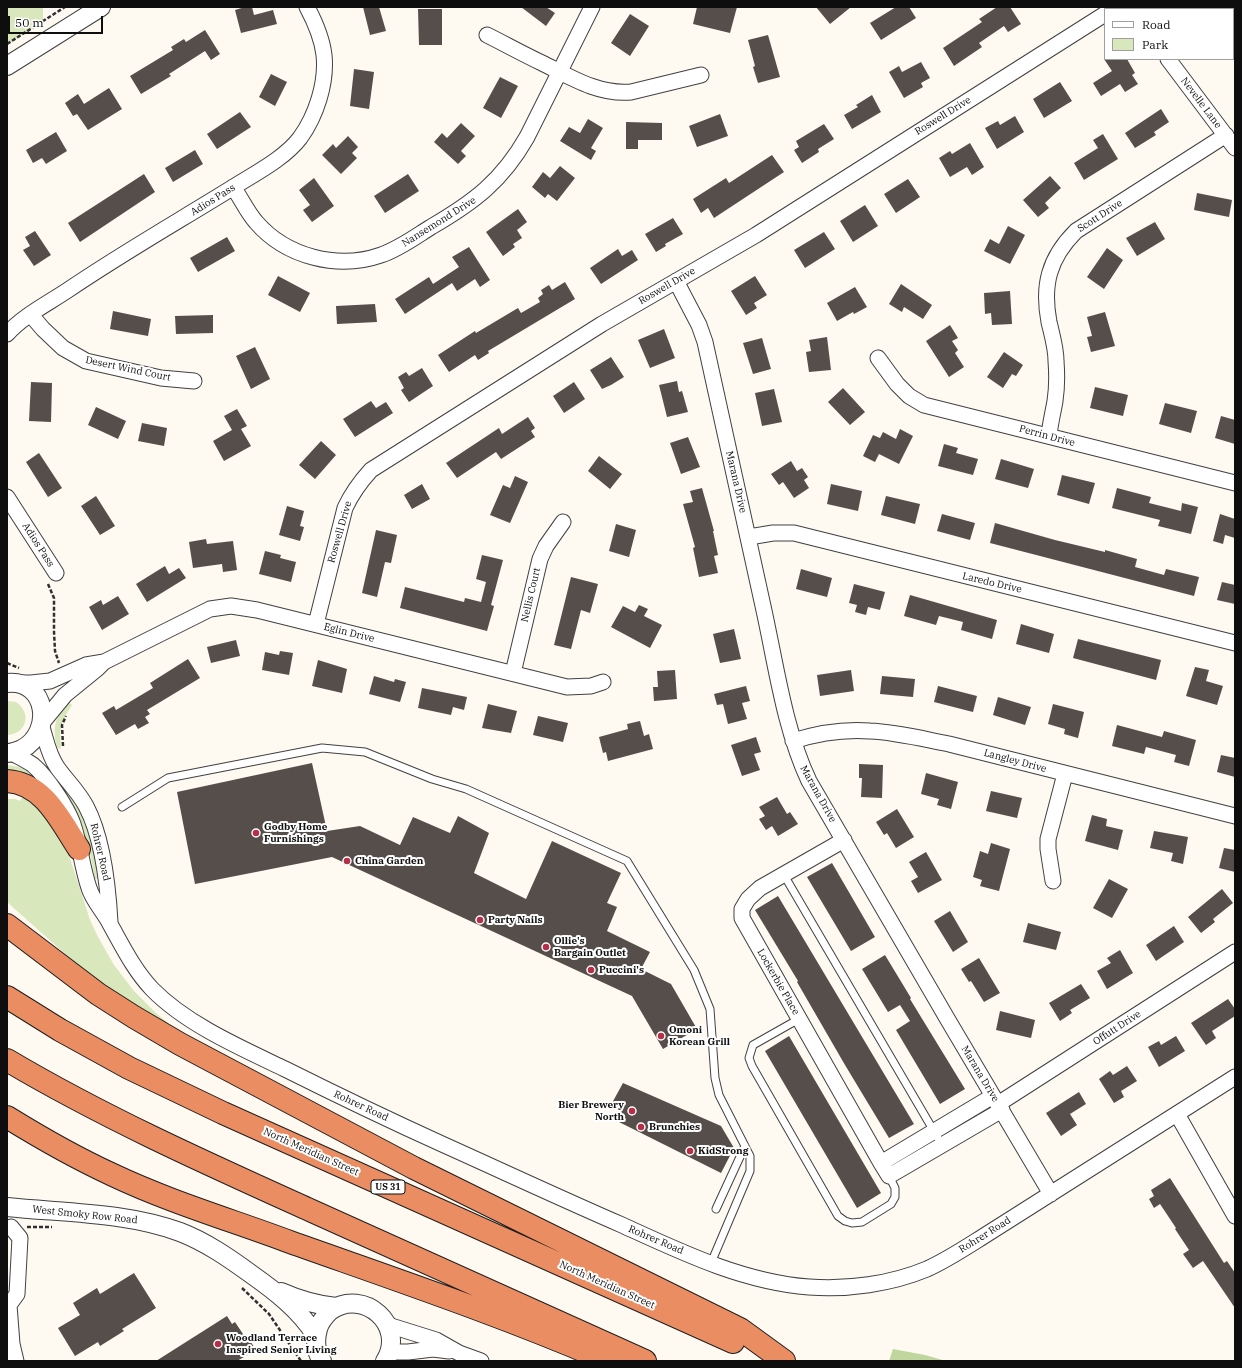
<!DOCTYPE html>
<style>
body{margin:0}
#map{position:relative;width:1242px;height:1368px;overflow:hidden;background:#fef9f1;font-family:"IBM Plex Serif",serif}
canvas{display:block}
.frame{position:absolute;inset:0;border:8px solid #0e0e0e;pointer-events:none}
.legend{position:absolute;left:1104px;top:8px;width:130px;height:52px;box-sizing:border-box;background:#fff;border:1px solid #9f9f9f;margin:0;padding:5px 7px;list-style:none;font-size:12px;color:#0e0e0e}
.legend li{display:flex;align-items:center;gap:8px;height:20px}
.legend b{width:20px;border:1px solid #9f9f9f}
.scale{position:absolute;left:8px;top:16px;width:95px;height:18px;box-sizing:border-box;border:2px solid #0e0e0e;border-top:0;padding-left:5px;font-size:12px;line-height:14px;white-space:nowrap;color:#0e0e0e;-webkit-text-stroke:3px #fff;paint-order:stroke}
</style>
<div id="map">
<canvas width="1242" height="1368"></canvas>
<div class="frame"></div>
<ul class="legend">
<li><b style="height:5px;background:#fff"></b>Road</li>
<li><b style="height:11px;background:#d8e7bc"></b>Park</li>
</ul>
<div class="scale">50 m</div>
</div>
<script>
const ctx = document.querySelector('canvas').getContext('2d');
ctx.lineJoin = 'round';
function fill(path, color) {
  ctx.fillStyle = color;
  ctx.fill(path, 'evenodd');
}
function stroke(path, color, width, dash) {
  ctx.strokeStyle = color;
  ctx.lineWidth = width;
  ctx.lineCap = dash ? 'butt' : 'round';
  ctx.setLineDash(dash || []);
  ctx.stroke(path);
}
function label(font, color, halo, rows, align = 'center') {
  ctx.font = font + ' "IBM Plex Serif",serif';
  ctx.lineWidth = 4;
  ctx.setLineDash([]);
  ctx.textBaseline = 'middle';
  ctx.strokeStyle = halo;
  ctx.fillStyle = color;
  for (const [text, x, y, turn = 0] of rows) {
    ctx.save();
    ctx.translate(x, y);
    ctx.rotate((+turn || 0) * Math.PI / 180);
    ctx.textAlign = isNaN(turn) ? turn : align;
    if (halo) ctx.strokeText(text, 0, 0);
    ctx.fillText(text, 0, 0);
    ctx.restore();
  }
}
fill(new Path2D(`
 M7 7H43V21L7 45Z
 M7 701 16 702C32 713 27 734 7 735Z
 M68 702 72 705C59 725 60 725 61 749L57 747C52 727 55 718 68 702Z
 M45 764C54 775 64 785 73 797 89 820 93 851 99 878L95 879 89 848 80 823 42 765Z
 M7 765 20 767 28 772 26 777 7 774Z
 M23 795 35 801 66 846 90 920 98 937 114 965 134 991 156 1013 167 1022 166 1023 131 1003 82 969 7 902V799H15L20 801Z`), '#d8e7bc');
fill(new Path2D(`
 M893 1349 925 1355 946 1361H889Z`), '#bfd69c');
fill(new Path2D(`
 M245 7H252L254 15 273 10 277 24 241 33 235 10Z
 M363 7H379L386 31 370 35Z
 M521 7H546L555 13 546 26Z
 M697 7H737L730 33 693 24Z
 M816 7H851L830 24Z
 M896 7H909L916 18 881 40 870 23Z
 M997 7H1010L1021 24 1008 32 1004 26 979 43 982 47 954 66 943 48 982 22 979 19Z
 M418 9H442V45H419Z
 M630 14 649 26 630 56 611 43Z
 M205 30 220 54 211 60 205 51 169 74 171 76 141 94 130 76 173 50 171 47 184 39 186 42Z
 M768 35 780 77 758 83 753 67 755 66 748 40Z
 M1104 59H1127L1135 73 1132 75 1138 84 1125 92 1120 84 1101 96 1093 83 1112 71Z
 M921 62 930 78 921 83 923 87 904 98 889 72 899 66 902 72Z
 M354 69 374 72 369 109 350 106Z
 M271 74 287 82 275 106 259 97Z
 M500 77 518 86 501 118 483 108Z
 M1060 82 1072 101 1044 118 1033 99Z
 M109 88 122 109 88 130 77 114 73 116 65 103 78 94 84 104Z
 M872 95 881 112 852 129 844 115 858 107 856 105Z
 M1161 109 1169 122 1154 132 1156 135 1135 148 1125 133Z
 M240 112 251 127 217 149 207 134Z
 M720 114 728 136 697 147 689 126Z
 M1015 116 1024 132 997 149 985 128 998 121 1000 125Z
 M588 119 603 128 591 148 596 151 591 160 560 141 569 127 580 133Z
 M626 122 662 123V140H638V149H626Z
 M461 123 475 136 461 151 466 156 458 164 434 142 442 133 447 138Z
 M824 124 834 139 818 149 819 152 802 163 794 150 799 147 796 141Z
 M56 132 67 151 46 164 42 158 33 163 26 150Z
 M1103 134 1118 159 1084 180 1074 163 1098 148 1093 140Z
 M348 136 358 147 352 153 357 158 341 174 322 155 333 144 336 148Z
 M970 143 984 167 972 175 967 167 950 177 939 158 950 151 952 154Z
 M195 150 203 164 173 182 165 168Z
 M772 155 784 172 714 218 708 208 701 213 693 199 726 178 729 183Z
 M560 166 575 178 557 201 548 194 545 198 532 187 543 172 550 178Z
 M144 174 155 192 80 242 68 223Z
 M408 174 419 191 385 213 374 196Z
 M1050 176 1061 188 1045 203 1049 208 1038 217 1023 200Z
 M314 178 334 206 312 222 303 210 310 205 299 190Z
 M908 179 920 197 896 213 884 194Z
 M1197 193 1232 200 1229 217 1194 210Z
 M865 205 878 226 853 242 840 221Z
 M518 209 527 222 517 230 522 238 513 244 515 247 503 256 486 232Z
 M673 218 683 234 665 244 666 246 656 252 645 234Z
 M1155 222 1165 239 1137 256 1126 238Z
 M1008 226 1025 235 1010 264 984 251 990 239 999 244Z
 M35 231 51 255 34 266 23 250 30 246 25 237Z
 M824 232 835 249 805 268 794 250Z
 M227 237 235 251 198 272 190 258Z
 M469 247 490 280 480 287 475 279 457 291 452 283 405 314 395 299 429 277 433 284 459 267 452 257Z
 M1107 248 1123 260 1104 289 1087 277Z
 M618 249 622 256 632 250 638 260 601 284 590 268Z
 M278 276 310 293 300 312 268 295Z
 M755 276 767 295 754 303 757 308 746 315 731 291Z
 M565 282 575 299 488 351 489 353 478 360 475 355 449 372 438 355 475 331 476 333 518 308 521 313 540 302 538 298 543 294 541 290 549 285 552 290Z
 M901 284 932 305 923 319 904 307 902 312 889 304Z
 M855 287 867 307 854 314 853 312 837 321 827 303Z
 M1010 291 1012 324 992 325 991 313 985 314 984 293Z
 M375 304 377 322 337 324 336 306Z
 M113 311 151 319 148 336 110 329Z
 M1105 312 1115 346 1091 352 1087 337 1092 336 1087 317Z
 M213 315V333L176 334 175 316Z
 M950 325 958 338 952 341 958 350 955 353 964 367 949 377 926 341Z
 M664 329 675 358 650 368 638 340Z
 M827 337 831 370 809 372 806 352 811 351 809 340Z
 M762 338 771 369 753 374 743 343Z
 M255 347 270 379 251 389 236 356Z
 M1004 352 1023 365 1016 376 1012 374 1003 388 987 377Z
 M611 357 624 377 611 385 602 389 590 370Z
 M422 368 433 386 409 402 401 390 404 388 398 377 406 372 409 376Z
 M677 381 679 392 682 391 688 412 667 417 659 385Z
 M31 382 52 383 51 422 29 421Z
 M574 382 585 399 564 413 553 396Z
 M1095 387 1128 395 1123 416 1090 408Z
 M843 388 865 412 850 425 828 402Z
 M774 389 782 422 762 426 755 393Z
 M371 401 376 408 386 402 393 413 355 437 343 419Z
 M1165 403 1197 411 1191 433 1159 424Z
 M96 407 126 421 118 439 88 425Z
 M237 409 247 426 241 429 251 446 224 461 213 441 232 430 224 416Z
 M1221 416 1235 420V444L1215 438Z
 M528 417 535 428 531 431 535 437 501 459 496 452 457 478 446 463 499 428 502 434Z
 M142 423 167 428 164 446 138 441Z
 M900 429 913 436 899 464 879 454 875 462 863 456 873 435 880 438 883 432 896 439Z
 M688 437 700 467 681 474 670 443Z
 M321 441 336 455 315 479 299 465Z
 M944 444 958 448 956 453 978 459 973 475 938 466Z
 M39 453 62 488 48 497 26 462Z
 M599 456 622 474 610 489 588 471Z
 M1001 459 1034 469 1028 488 995 479Z
 M791 461 797 471 802 468 808 477 804 480 809 488 794 498 783 482 779 485 771 474Z
 M1062 475 1095 483 1089 504 1057 495Z
 M515 476 528 482 510 523 490 515 503 485 510 488Z
 M422 484 430 499 412 509 404 495Z
 M831 484 862 491 858 511 827 504Z
 M702 488 714 531H713L718 555 714 556 718 573 699 577 693 548 695 547 683 504 693 502 690 491Z
 M1117 488 1151 497 1149 503 1181 511 1182 503 1198 507 1191 534 1158 526 1160 520 1112 508Z
 M96 496 115 526 100 535 81 506Z
 M886 496 920 504 915 524 881 515Z
 M287 506 304 511 300 526 304 527 300 541 279 535Z
 M942 514 975 523 970 540 937 531Z
 M1220 514 1235 519V538L1225 535 1223 544 1213 541Z
 M995 523 1055 540 1105 552V550L1137 559 1135 567 1164 575 1166 569 1199 577 1194 596 990 543Z
 M616 524 636 530 629 557 609 551Z
 M376 530 397 535 391 563 385 562 377 597 362 593Z
 M206 539 207 544 233 541 237 570 223 572 222 564 193 568 189 542Z
 M265 551 281 555 280 558 296 562 291 582 259 574Z
 M482 555 503 560 491 605 494 606 487 631 400 608 405 587 464 602 465 598 481 602 486 582 476 579Z
 M165 566 169 574 179 568 186 578 147 602 136 584Z
 M801 569 832 578 827 597 796 589Z
 M571 577 598 584 590 613 581 610 571 649 554 645Z
 M1222 582 1235 585V604L1217 600Z
 M854 584 885 592 880 610 868 607 866 615 855 612 857 605 849 603Z
 M910 595 997 620 992 639 961 630 963 622 939 616 936 625 904 616Z
 M118 596 129 614 102 630 89 607 101 600 103 605Z
 M639 605 648 609 644 616 662 625 650 648 611 627 623 606 635 612Z
 M1021 624 1054 634 1049 653 1016 644Z
 M734 629 741 659 720 663 713 634Z
 M1078 639 1161 660 1156 680 1073 658Z
 M236 640 240 656 211 663 207 647Z
 M280 651 293 653 289 675 262 670 265 652 279 655Z
 M188 659 200 678 147 710 150 714 145 717 149 723 138 729 135 724 116 735 102 713 114 706 116 710 153 688 150 683Z
 M318 660 347 669 342 693 312 686Z
 M1195 667 1209 670 1206 681 1223 686 1217 705 1186 696Z
 M675 670 677 699 654 701 653 687H658L657 671Z
 M851 670 854 691 820 696 817 675Z
 M374 676 394 682 395 679 406 682 400 702 369 694Z
 M882 676 915 679 913 697 880 694Z
 M746 686 750 701 742 703 747 719 728 724 723 704 717 705 714 694Z
 M938 686 977 696 973 712 934 702Z
 M422 688 467 697 464 710 453 707 451 715 418 708Z
 M998 697 1031 707 1025 725 993 715Z
 M488 704 517 711 511 733 482 728Z
 M1053 704 1084 712 1078 738 1064 734 1065 729 1048 724Z
 M538 716 568 723 563 742 533 735Z
 M640 721 644 736 649 734 653 749 608 761 606 752 603 753 599 737 628 729 627 724Z
 M1117 725 1162 737 1164 731 1196 740 1189 766 1174 762 1176 755 1146 747 1144 754 1112 746Z
 M756 737 761 752 754 754 760 770 742 776 731 745Z
 M1221 755 1235 758V777L1217 772Z
 M312 763 327 831 360 826 400 845 413 817 450 833 458 816 489 833 474 873 526 899 552 841 621 873 607 903 617 907 607 931 650 952 641 969 671 984 697 1029 663 1049 632 996 332 857 195 884 177 792Z
 M859 764 883 765 882 798 861 797 862 778H859Z
 M926 773 958 782 951 809 937 805 939 799 921 794Z
 M991 791 1022 798 1017 818 986 811Z
 M777 797 787 814 790 812 798 824 778 836 772 826 766 830 759 819 765 816 759 807Z
 M897 809 914 837 896 848 887 833 884 835 876 822Z
 M1092 815 1107 819 1106 826 1123 830 1118 850 1085 841Z
 M1154 831 1188 837 1183 864 1171 861 1173 853 1150 848Z
 M991 843 1010 849 999 891 980 886 982 880 973 877 980 851 988 854Z
 M1224 848 1235 850V872L1219 868Z
 M926 852 942 880 918 893 911 881 918 877 909 862Z
 M832 863 875 937 851 951 807 877Z
 M1109 879 1128 889 1112 918 1093 908Z
 M1222 889 1233 903 1213 919 1215 922 1201 933 1188 917Z
 M778 896 914 1124 889 1138 845 1065 797 982 798 981 755 910Z
 M950 911 968 942 953 952 934 921Z
 M1028 923 1061 932 1056 950 1023 942Z
 M1174 926 1184 942 1156 961 1146 945Z
 M1120 950 1133 973 1107 989 1097 971 1111 963 1107 958Z
 M885 955 911 998 910 999 965 1089 940 1104 896 1030 910 1021 900 1005 888 1012 862 969Z
 M979 958 1000 993 984 1002 971 981 969 982 961 969Z
 M1081 984 1090 998 1070 1010 1072 1013 1060 1021 1049 1003Z
 M1228 999 1235 1009V1016L1212 1031 1216 1038 1206 1045 1191 1023Z
 M1000 1011 1035 1020 1031 1038 996 1030Z
 M789 1036 881 1193 857 1208 765 1051Z
 M1176 1036 1185 1051 1159 1067 1148 1047 1159 1041 1161 1045Z
 M1127 1066 1137 1081 1121 1091 1124 1097 1114 1103 1099 1079 1110 1071 1113 1075Z
 M623 1083 721 1126 734 1148 721 1173 613 1119 619 1108 612 1103Z
 M1079 1092 1086 1104 1070 1114 1077 1125 1061 1136 1046 1113Z
 M1170 1178 1224 1263 1227 1261 1235 1273V1308L1203 1261 1193 1268 1183 1254 1189 1250 1175 1229 1176 1228 1160 1204 1154 1208 1149 1199 1154 1196 1151 1190Z
 M134 1273 156 1308 122 1329 124 1331 100 1346 98 1342 75 1356 58 1328 80 1315 73 1303 97 1288 100 1294Z
 M227 1316 232 1324 235 1322 245 1337 247 1336 256 1350 237 1361H156Z`), '#564e4b');
const service = new Path2D(`
 M122 807 168 778 322 748 365 752 432 779 466 789 627 861 694 970 710 1009 715 1078 719 1095 750 1156V1171L711 1263
 M784 875 942 1145
 M799 1019 753 1045 749 1058 752 1066 838 1216 845 1221 852 1223 862 1222 891 1204 895 1197V1188L889 1176
 M716 1209 745 1146`);
const minor = new Path2D(`
 M1134 7 1135 9
 M487 35C505 44 523 54 542 63 570 77 599 95 631 92L701 75
 M1168 59 1235 148
 M233 187C241 198 247 212 256 222 286 257 338 270 381 255 399 249 415 237 431 227 474 202 502 181 527 137L592 7
 M676 281 699 325 705 342C724 430 744 518 763 606 776 664 784 728 809 781L948 1020 1051 1194
 M31 315 43 329 63 348 86 361 161 378 194 381
 M7 334C23 316 47 304 68 290 121 254 177 222 232 188 254 174 284 159 300 138 316 116 327 83 324 55 322 38 315 22 307 7
 M878 358 897 384 909 396 924 405 1235 483
 M1049 436C1050 424 1053 413 1055 401 1057 388 1057 374 1056 361 1056 348 1052 335 1049 322 1042 285 1049 258 1076 231L1226 135
 M7 497 56 573
 M749 537 773 533H794L1235 643
 M316 624 345 508C352 493 360 482 371 470L602 324 756 235 1105 14
 M513 673 540 559 546 546 563 522
 M18 683H31L50 681 86 665 104 662
 M42 723 65 695 97 669 104 662 210 609 231 606 257 610 567 687 591 686 603 682
 M41 724C46 739 48 754 57 767 66 780 78 791 86 806 103 838 108 885 110 922
 M793 741C818 733 844 729 870 731 896 732 923 739 949 744L1235 816
 M12 753C19 757 26 760 33 765 47 777 67 807 73 824 80 845 82 867 89 888 93 901 104 912 110 924 123 947 134 970 152 989 186 1024 241 1048 285 1069 337 1095 389 1120 442 1144 502 1171 562 1199 622 1225 681 1252 743 1282 809 1287 847 1290 891 1284 927 1269 947 1260 965 1248 984 1236L1235 1077
 M844 840 760 888 748 899 742 909V918L881 1163 889 1176 1002 1110
 M1053 881 1048 849V839L1065 774
 M998 1104 1235 952
 M1177 1114 1235 1216
 M881 1163 993 1096
 M7 1303 9 1305 12 1344 16 1361
 M9 1305 17 1294 20 1238 11 1227
 M388 1325 436 1340 459 1353 481 1361
 M389 1352H408L433 1349 449 1351`);
const tertiary = new Path2D(`
 M7 66 101 7
 M7 683C47 679 54 732 22 749 17 751 12 753 7 753
 M7 1207C65 1213 125 1212 180 1232 206 1242 229 1258 251 1274 275 1291 300 1310 316 1336
 M281 1292C299 1300 316 1305 336 1307
 M322 1361C315 1351 315 1340 318 1329 320 1322 325 1316 330 1311 364 1287 407 1326 385 1361`);
const motorway = new Path2D(`
 M7 781C44 783 61 822 79 849
 M7 925 98 994 134 1017 180 1044 414 1168 740 1329 784 1361
 M7 997 60 1030 129 1068 223 1113 733 1342
 M7 1060C105 1118 208 1164 312 1211 423 1261 534 1311 645 1361
 M7 1117C41 1138 76 1158 113 1175 170 1202 231 1220 290 1242 397 1280 504 1316 608 1361`);
stroke(service, '#414141', 9);
stroke(minor, '#414141', 17);
stroke(tertiary, '#414141', 20);
stroke(motorway, '#1f1f1f', 24);
stroke(new Path2D(`
 M7 44 65 7
 M48 584 54 598V632L55 651 59 663
 M7 663 19 668
 M63 746 62 725 66 716
 M27 1227H52
 M242 1288 269 1314 301 1361`), '#303030', 2.5, [4, 2]);
stroke(service, '#fff', 7);
stroke(minor, '#fff', 15);
stroke(tertiary, '#fff', 18);
stroke(motorway, '#eb8d62', 22);
for (const [x, y, r, color] of [
 [256,833,4,"#b62f49"],
 [347,861,4,"#b62f49"],
 [480,920,4,"#b62f49"],
 [546,947,4,"#b62f49"],
 [591,970,4,"#b62f49"],
 [661,1036,4,"#b62f49"],
 [632,1111,4,"#b62f49"],
 [641,1127,4,"#b62f49"],
 [690,1151,4,"#b62f49"],
 [218,1344,4,"#b62f49"]
]) {
  const dot = new Path2D();
  dot.arc(x, y, r, 0, 2 * Math.PI);
  ctx.fillStyle = color;
  ctx.fill(dot);
  stroke(dot, '#fff', 1.5);
}
for (const [x, y, w] of [
 [388,1187,34]
]) {
  const box = new Path2D();
  box.roundRect(x - w / 2, y - 7, w, 14, 3);
  ctx.fillStyle = '#fff';
  ctx.fill(box);
  stroke(box, '#0e0e0e', 1);
}
label('bold 9px', '#0e0e0e', null, [
 ["US 31",388,1187]
]);
label('10px', '#0e0e0e', '#fff', [
 ["Nevelle Lane",1201,103,53],
 ["Roswell Drive",943,116,-32],
 ["Adios Pass",213,200,-32],
 ["Scott Drive",1100,216,-33],
 ["Nansemond Drive",439,222,-32],
 ["Roswell Drive",667,286,-30],
 ["Desert Wind Court",128,369,12],
 ["Perrin Drive",1047,436,15],
 ["Marana Drive",736,482,77],
 ["Roswell Drive",340,532,-74],
 ["Adios Pass",38,545,57],
 ["Laredo Drive",992,583,13],
 ["Nellis Court",531,595,-77],
 ["Eglin Drive",349,633,14],
 ["Langley Drive",1015,761,15],
 ["Marana Drive",818,794,61],
 ["Rohrer Road",100,852,77],
 ["Lockerbie Place",778,982,60],
 ["Offutt Drive",1117,1028,-33],
 ["Marana Drive",980,1074,59],
 ["Rohrer Road",361,1106,25],
 ["North Meridian Street",311,1152,24],
 ["West Smoky Row Road",85,1215,6],
 ["Rohrer Road",985,1235,-32],
 ["Rohrer Road",656,1240,23],
 ["North Meridian Street",607,1285,24]
]);
label('bold 10px', '#0e0e0e', '#fff', [
 ["Godby Home",264,827],
 ["Furnishings",264,839],
 ["China Garden",355,861],
 ["Party Nails",488,920],
 ["Ollie's",554,941],
 ["Bargain Outlet",554,953],
 ["Puccini's",599,970],
 ["Omoni",669,1030],
 ["Korean Grill",669,1042],
 ["Bier Brewery",624,1105,"right"],
 ["North",624,1117,"right"],
 ["Brunchies",649,1127],
 ["KidStrong",698,1151],
 ["Woodland Terrace",226,1338],
 ["Inspired Senior Living",226,1350]
], 'left');
</script>
